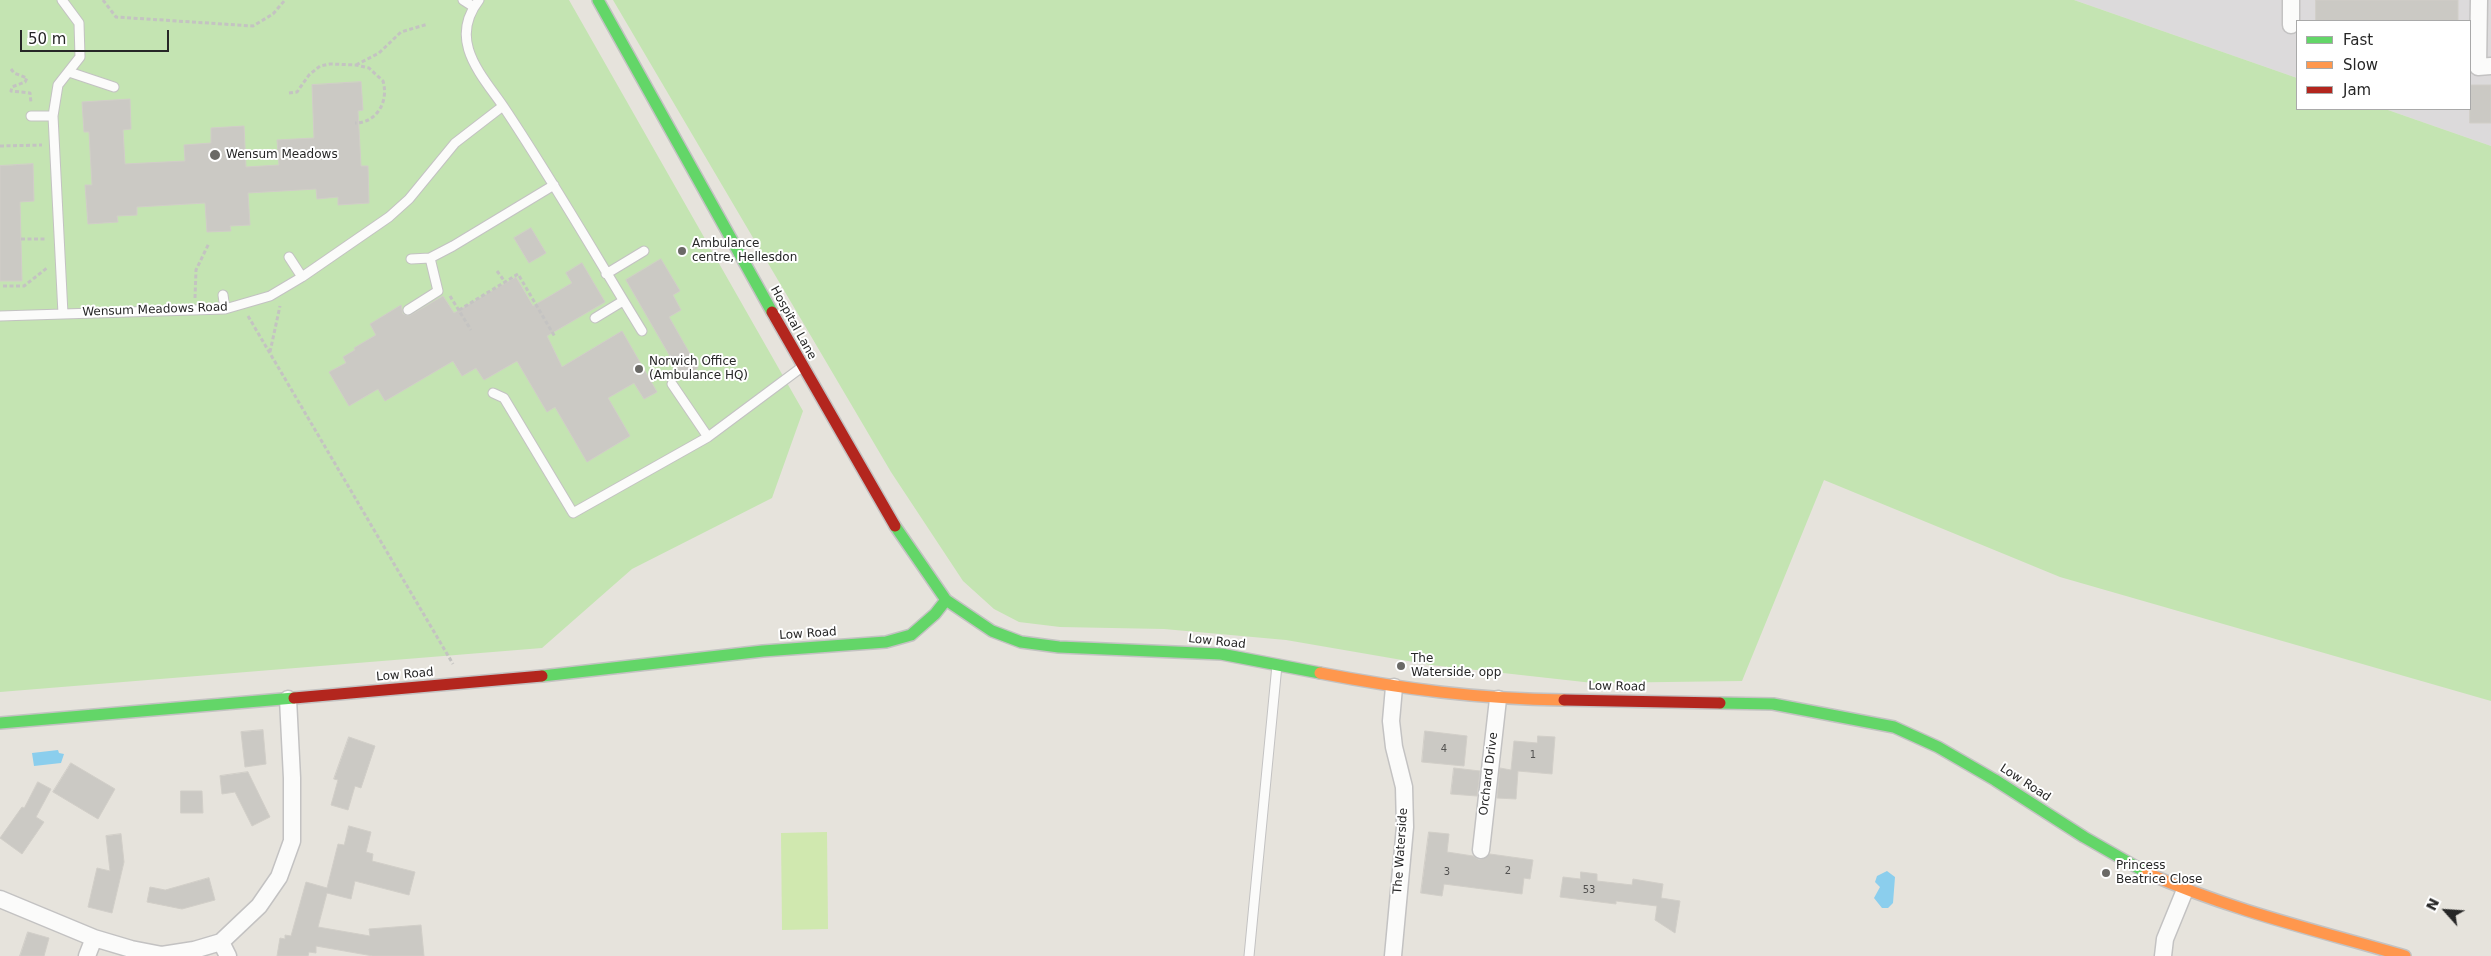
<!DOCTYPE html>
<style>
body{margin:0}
#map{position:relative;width:2491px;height:956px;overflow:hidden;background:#e6e3dc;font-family:"DejaVu Sans",sans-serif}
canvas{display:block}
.legend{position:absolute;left:2296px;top:20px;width:175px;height:90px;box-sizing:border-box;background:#fff;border:1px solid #a9a9a9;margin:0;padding:6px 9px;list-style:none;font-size:15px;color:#272727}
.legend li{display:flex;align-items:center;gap:10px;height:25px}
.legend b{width:25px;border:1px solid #a9a9a9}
.north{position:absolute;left:2421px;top:886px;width:50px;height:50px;-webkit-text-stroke:4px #fff;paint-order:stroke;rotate:296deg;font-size:14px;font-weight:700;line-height:20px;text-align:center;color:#272727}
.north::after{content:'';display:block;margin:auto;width:18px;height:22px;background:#272727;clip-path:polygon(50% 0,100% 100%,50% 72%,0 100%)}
.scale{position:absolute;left:20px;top:30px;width:149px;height:22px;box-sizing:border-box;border:2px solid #272727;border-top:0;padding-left:6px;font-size:15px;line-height:18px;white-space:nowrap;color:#272727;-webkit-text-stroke:4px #fff;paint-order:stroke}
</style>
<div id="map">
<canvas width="2491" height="956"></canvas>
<ul class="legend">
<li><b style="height:6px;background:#63d668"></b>Fast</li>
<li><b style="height:6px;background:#ff974d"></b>Slow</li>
<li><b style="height:6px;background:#b3261e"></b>Jam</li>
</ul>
<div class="north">N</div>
<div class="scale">50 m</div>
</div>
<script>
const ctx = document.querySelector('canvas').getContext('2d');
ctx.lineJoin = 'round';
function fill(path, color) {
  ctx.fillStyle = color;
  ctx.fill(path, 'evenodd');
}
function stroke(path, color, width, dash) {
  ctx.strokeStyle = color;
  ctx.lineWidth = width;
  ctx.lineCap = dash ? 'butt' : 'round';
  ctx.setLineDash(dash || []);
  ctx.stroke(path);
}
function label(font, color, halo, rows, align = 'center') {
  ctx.font = font + ' "DejaVu Sans",sans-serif';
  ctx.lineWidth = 4;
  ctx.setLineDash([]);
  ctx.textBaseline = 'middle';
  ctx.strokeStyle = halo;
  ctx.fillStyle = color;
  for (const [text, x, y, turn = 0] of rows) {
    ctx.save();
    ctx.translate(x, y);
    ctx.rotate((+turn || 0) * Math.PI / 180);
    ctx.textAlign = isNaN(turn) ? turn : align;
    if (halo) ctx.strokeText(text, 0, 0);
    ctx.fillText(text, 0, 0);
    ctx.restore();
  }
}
fill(new Path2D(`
 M2074 0H2491V146L2385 109H2470V21H2297V78Z`), '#dcdadb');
fill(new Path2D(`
 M0 0H569L803 411 772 498 632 569 542 648 0 692Z
 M613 0H2074L2297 78V109H2385L2491 146V701L2060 577 1824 480 1742 681 1593 683 1431 665 1286 640 1164 629 1060 627 1019 622 994 609 963 581 891 472Z`), '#c4e4b2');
fill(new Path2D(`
 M827 832 828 929 782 930 781 833Z`), '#d0e8af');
fill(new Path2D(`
 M58 750 59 753 64 754 61 763 34 766 32 753Z
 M1887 871 1895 877 1893 903 1888 908H1882L1874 898 1880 887 1875 882 1877 876Z`), '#8bceed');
const building = new Path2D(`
 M2316 0H2458V21H2316Z
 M361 82 363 110 358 111 361 166H368L369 203 338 205V197L317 199 316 189 248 193 250 225 230 226 231 231 207 232 205 203 137 207V215L117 216 118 222 88 224 85 185H92L89 132H84L82 102 130 99 131 129 123 130 125 164 185 161 184 145 211 143V128L244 126 246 167 279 165 277 140 314 138 312 85Z
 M2470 85H2491V123H2470Z
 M33 164 34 201 20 202 22 281H0V166Z
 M531 228 546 253 529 263 514 238Z
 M661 259 680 291 673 295 681 310 669 317 698 368 682 377 626 280Z
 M582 263 605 302 547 336 562 367 622 331 657 392 644 399 634 383 608 398 630 436 587 462 555 407 547 412 517 361 484 380 476 368 462 376 453 361 385 401 378 389 349 406 329 372 346 363 343 357 355 350 354 348 376 335 370 324 401 305 403 314 409 316 443 296 454 313 516 277 533 306 572 283 566 273Z
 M263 730 266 764 245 767 241 732Z
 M1425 731 1467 736 1464 766 1422 762Z
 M1538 736 1555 737 1552 774 1518 771 1516 799 1497 798 1500 768 1511 770 1514 741 1537 743Z
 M349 737 375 746 361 788 355 786 348 810 331 805 338 780 334 779Z
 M71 763 115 789 98 819 53 792Z
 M1454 768 1480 771 1477 796 1451 794Z
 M248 772 270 817 252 826 235 792 222 794 220 776Z
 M38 782 51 789 36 817 44 822 22 854 0 838 22 807 24 808Z
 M181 791H202L203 813H181Z
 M349 826 371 832 366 852 373 854 372 861 415 872 409 895 355 881 351 899 327 893 318 927 370 936 369 929 421 925 424 956H373L316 946V953L309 952 308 956H277L280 938 285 939V935L291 936 306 882 327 888 338 844 344 845Z
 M1429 832 1449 834 1447 852 1473 856 1480 860 1490 854 1533 860 1530 879 1524 878 1522 894 1444 884 1442 896 1421 893Z
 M121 834 124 862 112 913 88 907 97 868 110 871 106 836Z
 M1581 872 1597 874V881L1632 885 1633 879 1663 884 1661 898 1680 901 1675 933 1655 920 1657 906 1616 901V904L1560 897 1563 877 1580 879Z
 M209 878 215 900 182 909 147 902 150 887 165 890Z
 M28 932 49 938 44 956H20Z`);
fill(building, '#cbc9c4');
stroke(building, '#d1cec8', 1);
const lane = new Path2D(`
 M62 0 79 23 80 57 58 85 53 116 63 314 225 309 270 296 302 277 389 217 409 199 455 143 503 106C480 73 448 40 479 0
 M463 0 474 7
 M69 72 114 87
 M503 106C552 179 596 256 642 331
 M31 116H53
 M289 257 302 277
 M411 259 430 258
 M606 274 644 251
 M223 295 225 309
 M408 310 438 291 430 258 453 246 554 185
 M0 316 63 314
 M595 318 623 301
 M672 384 708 437
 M493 393 504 398 573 513 708 437 802 367
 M1249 956 1277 665`);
const street = new Path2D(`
 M2479 0 2478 67 2491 66
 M2291 25V0
 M1481 850 1498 699
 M0 899 94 938 131 949 162 955 194 950 221 942 259 906 279 877 292 841V778L288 699
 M221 942 228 956
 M87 956 94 938
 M1393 956 1405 827 1404 787 1394 747 1391 721 1394 687
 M2163 956 2165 939 2185 890`);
const fast = new Path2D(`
 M598 0 772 312
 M895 526 946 600 992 631 1021 642 1059 647 1221 654 1320 673
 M542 676 763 651 886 642 911 635 935 614 946 600
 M1720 703 1773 704 1894 727 1938 747 1995 780 2084 837 2147 873
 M0 723 294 698`);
const slow = new Path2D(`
 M1320 673C1403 689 1479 699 1564 700
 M2147 873C2230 910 2319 931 2405 956`);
const jam = new Path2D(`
 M772 312 895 526
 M294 698 542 676
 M1564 700 1720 703`);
stroke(lane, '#c3c2c2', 11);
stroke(street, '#c3c2c2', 19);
stroke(fast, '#c3c2c2', 14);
stroke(slow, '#c3c2c2', 14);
stroke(jam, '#c3c2c2', 14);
stroke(new Path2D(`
 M103 0 116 17 253 26 273 14 285 0
 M356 65 379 53 401 32 428 24
 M11 69 14 73 27 78 25 82 12 87 11 91 30 93 31 103
 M289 93 297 92 309 75 320 66 330 64 356 65 369 68 383 81C389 101 377 123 355 123
 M0 146 42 145
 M21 239H45
 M497 271 505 282
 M3 286H24L47 268
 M450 296 471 330
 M195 298 196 270 209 243
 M459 310 518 274 555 337
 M248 316 453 664
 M270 352 280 306`), '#c4c3c2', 3, [4, 2.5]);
stroke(lane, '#fbfbfa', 9);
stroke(street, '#fbfbfa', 16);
stroke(fast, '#63d668', 11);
stroke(slow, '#ff974d', 11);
stroke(jam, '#b3261e', 11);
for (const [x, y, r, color] of [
 [215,155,6,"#6a6966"],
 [682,251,5,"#6a6966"],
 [639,369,5,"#6a6966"],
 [1401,666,5,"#6a6966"],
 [2106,873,5,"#6a6966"]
]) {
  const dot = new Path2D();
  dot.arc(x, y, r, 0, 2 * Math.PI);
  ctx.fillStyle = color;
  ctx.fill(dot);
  stroke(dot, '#fff', 2);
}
label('10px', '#525150', null, [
 ["4",1444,749],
 ["1",1533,755],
 ["2",1508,871],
 ["3",1447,872],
 ["53",1589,890]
]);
label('12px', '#272727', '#fff', [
 ["Wensum Meadows",226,155],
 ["Ambulance",692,244],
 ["centre, Hellesdon",692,258],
 ["Norwich Office",649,362],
 ["(Ambulance HQ)",649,376],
 ["The",1411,659],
 ["Waterside, opp",1411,673],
 ["Princess",2116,866],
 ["Beatrice Close",2116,880]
], 'left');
label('12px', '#272727', '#fff', [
 ["Wensum Meadows Road",155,310,-2],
 ["Hospital Lane",793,323,61],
 ["Low Road",808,634,-4],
 ["Low Road",1217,642,6],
 ["Low Road",405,675,-5],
 ["Low Road",1617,687,1],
 ["Orchard Drive",1489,774,-83],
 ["Low Road",2025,783,33],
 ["The Waterside",1401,851,-86]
]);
</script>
